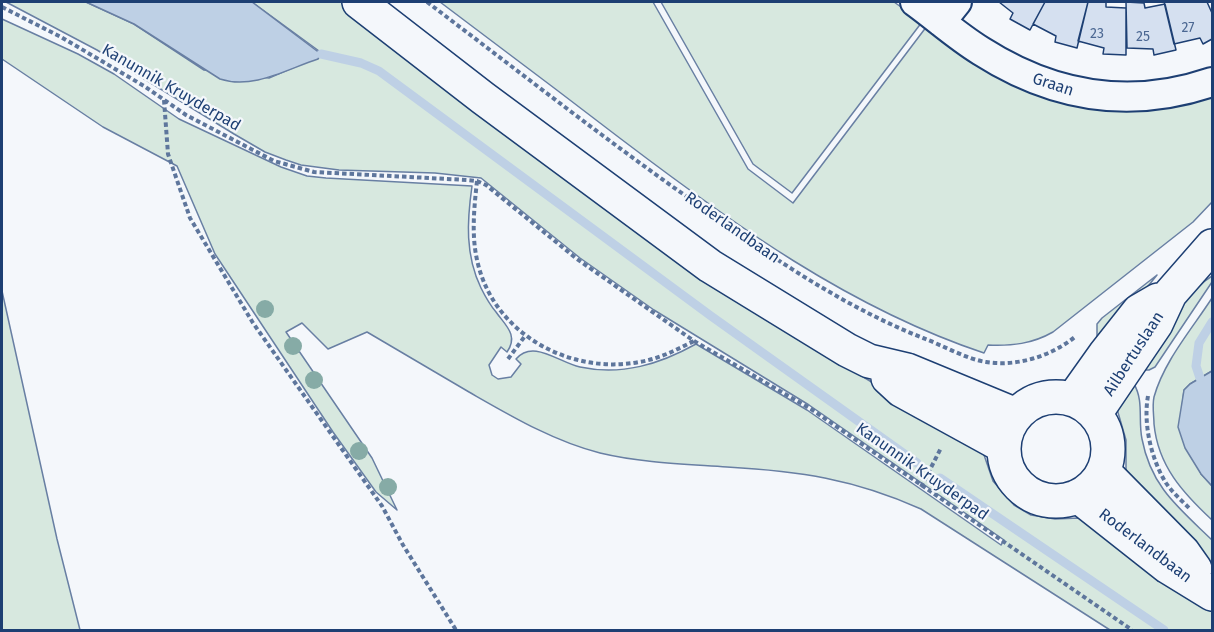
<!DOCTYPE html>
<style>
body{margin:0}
#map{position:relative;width:1214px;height:632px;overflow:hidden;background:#f4f7fb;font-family:"Fira Sans",sans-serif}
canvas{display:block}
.frame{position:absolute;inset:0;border:3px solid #1d3f73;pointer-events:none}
</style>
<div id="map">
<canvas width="1214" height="632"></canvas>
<div class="frame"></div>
</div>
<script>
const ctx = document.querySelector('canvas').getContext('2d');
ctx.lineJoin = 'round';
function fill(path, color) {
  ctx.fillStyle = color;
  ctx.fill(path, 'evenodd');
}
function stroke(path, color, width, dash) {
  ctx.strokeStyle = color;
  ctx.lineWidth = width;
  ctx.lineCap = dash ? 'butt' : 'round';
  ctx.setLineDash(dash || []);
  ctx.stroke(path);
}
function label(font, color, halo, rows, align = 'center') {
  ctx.font = font + ' "Fira Sans",sans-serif';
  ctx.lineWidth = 4.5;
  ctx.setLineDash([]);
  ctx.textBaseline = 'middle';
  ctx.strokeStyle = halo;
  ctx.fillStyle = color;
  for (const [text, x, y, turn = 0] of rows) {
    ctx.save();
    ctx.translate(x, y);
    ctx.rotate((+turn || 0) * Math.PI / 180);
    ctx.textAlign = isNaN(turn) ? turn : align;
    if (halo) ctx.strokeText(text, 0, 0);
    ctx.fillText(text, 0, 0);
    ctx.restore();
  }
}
const green = new Path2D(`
 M6 2H86L134 24 204 70 269 78 297 66 319 51 252 2H343L743 304 954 432 983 452 993 481 1014 505 1031 515 1055 519 1079 518 1091 521 1212 612V630H1110L921 509C854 479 799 471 727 467 684 464 642 463 600 453 553 441 511 416 469 392 435 372 401 352 367 332L328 349 302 323 286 332 372 458 397 510 376 492 333 432 215 254 177 166 103 127 2 59V19L78 54 114 74 179 119 281 167 307 176 326 178 472 186C467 221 465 255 481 288 485 296 490 305 496 312 505 325 519 335 507 352L501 347 489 365 492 375 498 379 511 377 521 364 516 359C533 339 558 362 580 367 622 376 660 364 696 344L807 410 1001 545 1004 540 809 405 654 310 580 258 481 178 435 173 339 170 301 165 286 160 265 152 234 134 97 50Z
 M440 2H653L748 169 793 203 927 26 1016 84 1212 93V202L1193 222 1053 332C1032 344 1012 346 988 345L984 353C849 308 733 224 621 139 561 93 500 47 440 2Z
 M661 2H894L922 22 792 193 753 164Z
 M1157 275 1104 341 1097 337V324L1102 318Z
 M1212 276V282L1155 367 1149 370H1143C1160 341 1183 293 1212 276Z
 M2 291 57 539 80 630H2Z
 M1212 298V371L1190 384 1184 390 1182 407 1201 474 1212 486V520C1183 493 1158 466 1154 424 1154 416 1152 406 1154 397 1164 361 1192 329 1212 298Z
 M1134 384C1144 401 1138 420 1142 439 1151 487 1179 508 1212 540V564L1152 508 1129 479 1126 469V440L1117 409Z`);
fill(green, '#d7e8df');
stroke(green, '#687fa3', 1.5);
const water = new Path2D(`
 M86 2H252L321 54 318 59C287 69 253 90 220 79L134 24Z
 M1212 371V486L1201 474 1185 448 1178 427 1184 390 1190 384Z`);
fill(water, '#bed0e5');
stroke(water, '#687fa3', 1.5);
stroke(new Path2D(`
 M321 54 361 63 379 71 711 316 917 463
 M1200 378 1196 366 1199 343 1212 322
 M940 478 1164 630`), '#bed0e5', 9);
const building = new Path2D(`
 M999 2H1045L1030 30 1010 19 1013 13Z
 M1045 2H1088L1077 48 1055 42 1056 36 1033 24Z
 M1088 2H1106V7L1126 8V55L1103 54 1104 48 1078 41Z
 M1126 2 1144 3 1145 8 1165 4 1176 50 1154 55 1153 49 1127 48Z
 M1164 2H1207L1212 13V39L1203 44 1200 38 1174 44Z`);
fill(building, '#d5e0f0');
stroke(building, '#1d3f73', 1.5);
const minor = new Path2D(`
 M915 2C937 18 958 37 981 51 1053 97 1130 110 1212 82
 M941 22 957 2`);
const secondary = new Path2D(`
 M1073 399 1105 354 1139 311 1158 300
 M1095 414 1156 324 1170 294 1212 246`);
const primary = new Path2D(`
 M359 2 483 98 710 266 847 350 869 361 907 370 1016 415
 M888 378 901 390 1003 446
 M1004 449a52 52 0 1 1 104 0a52 52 0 1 1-104 0Z
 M1103 471 1183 552 1195 569
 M1078 496 1168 567 1212 594`);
stroke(minor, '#1d3f73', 32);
stroke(secondary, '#1d3f73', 36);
stroke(primary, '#1d3f73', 36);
stroke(new Path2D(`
 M427 2C517 70 607 141 700 206 770 256 842 306 923 338 942 345 966 359 986 362 1017 367 1052 356 1076 336
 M2 7 61 37 144 86 186 115 274 161 314 172 467 180 477 181 486 185 577 259 694 341 811 409 1132 630
 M164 100 168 154 190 218 253 323 382 506 403 545 456 630
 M477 181C474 209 471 237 478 264 495 334 570 375 639 362 659 359 676 350 694 341
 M508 359 525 336
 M1148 396C1143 423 1151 459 1166 483 1172 492 1181 500 1189 508
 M921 487 941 448`), '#5e769c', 4, [4.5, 3]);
stroke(minor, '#f4f7fb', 28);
stroke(secondary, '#f4f7fb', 33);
stroke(primary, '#f4f7fb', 33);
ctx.fillStyle = '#86aba6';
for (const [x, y] of [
 [265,309],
 [293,346],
 [314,380],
 [359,451],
 [388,487]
]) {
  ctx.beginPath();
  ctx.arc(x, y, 9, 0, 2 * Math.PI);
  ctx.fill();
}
label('14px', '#4b6792', null, [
 ["27",1188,28],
 ["23",1097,34],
 ["25",1143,37]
]);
label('16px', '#1d3f73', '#f4f7fb', [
 ["Graan",1053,85,18],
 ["Kanunnik Kruyderpad",171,88,30],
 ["Roderlandbaan",732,228,35],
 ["Ailbertuslaan",1134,354,-57],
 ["Kanunnik Kruyderpad",922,472,35],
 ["Roderlandbaan",1145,546,37]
]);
</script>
